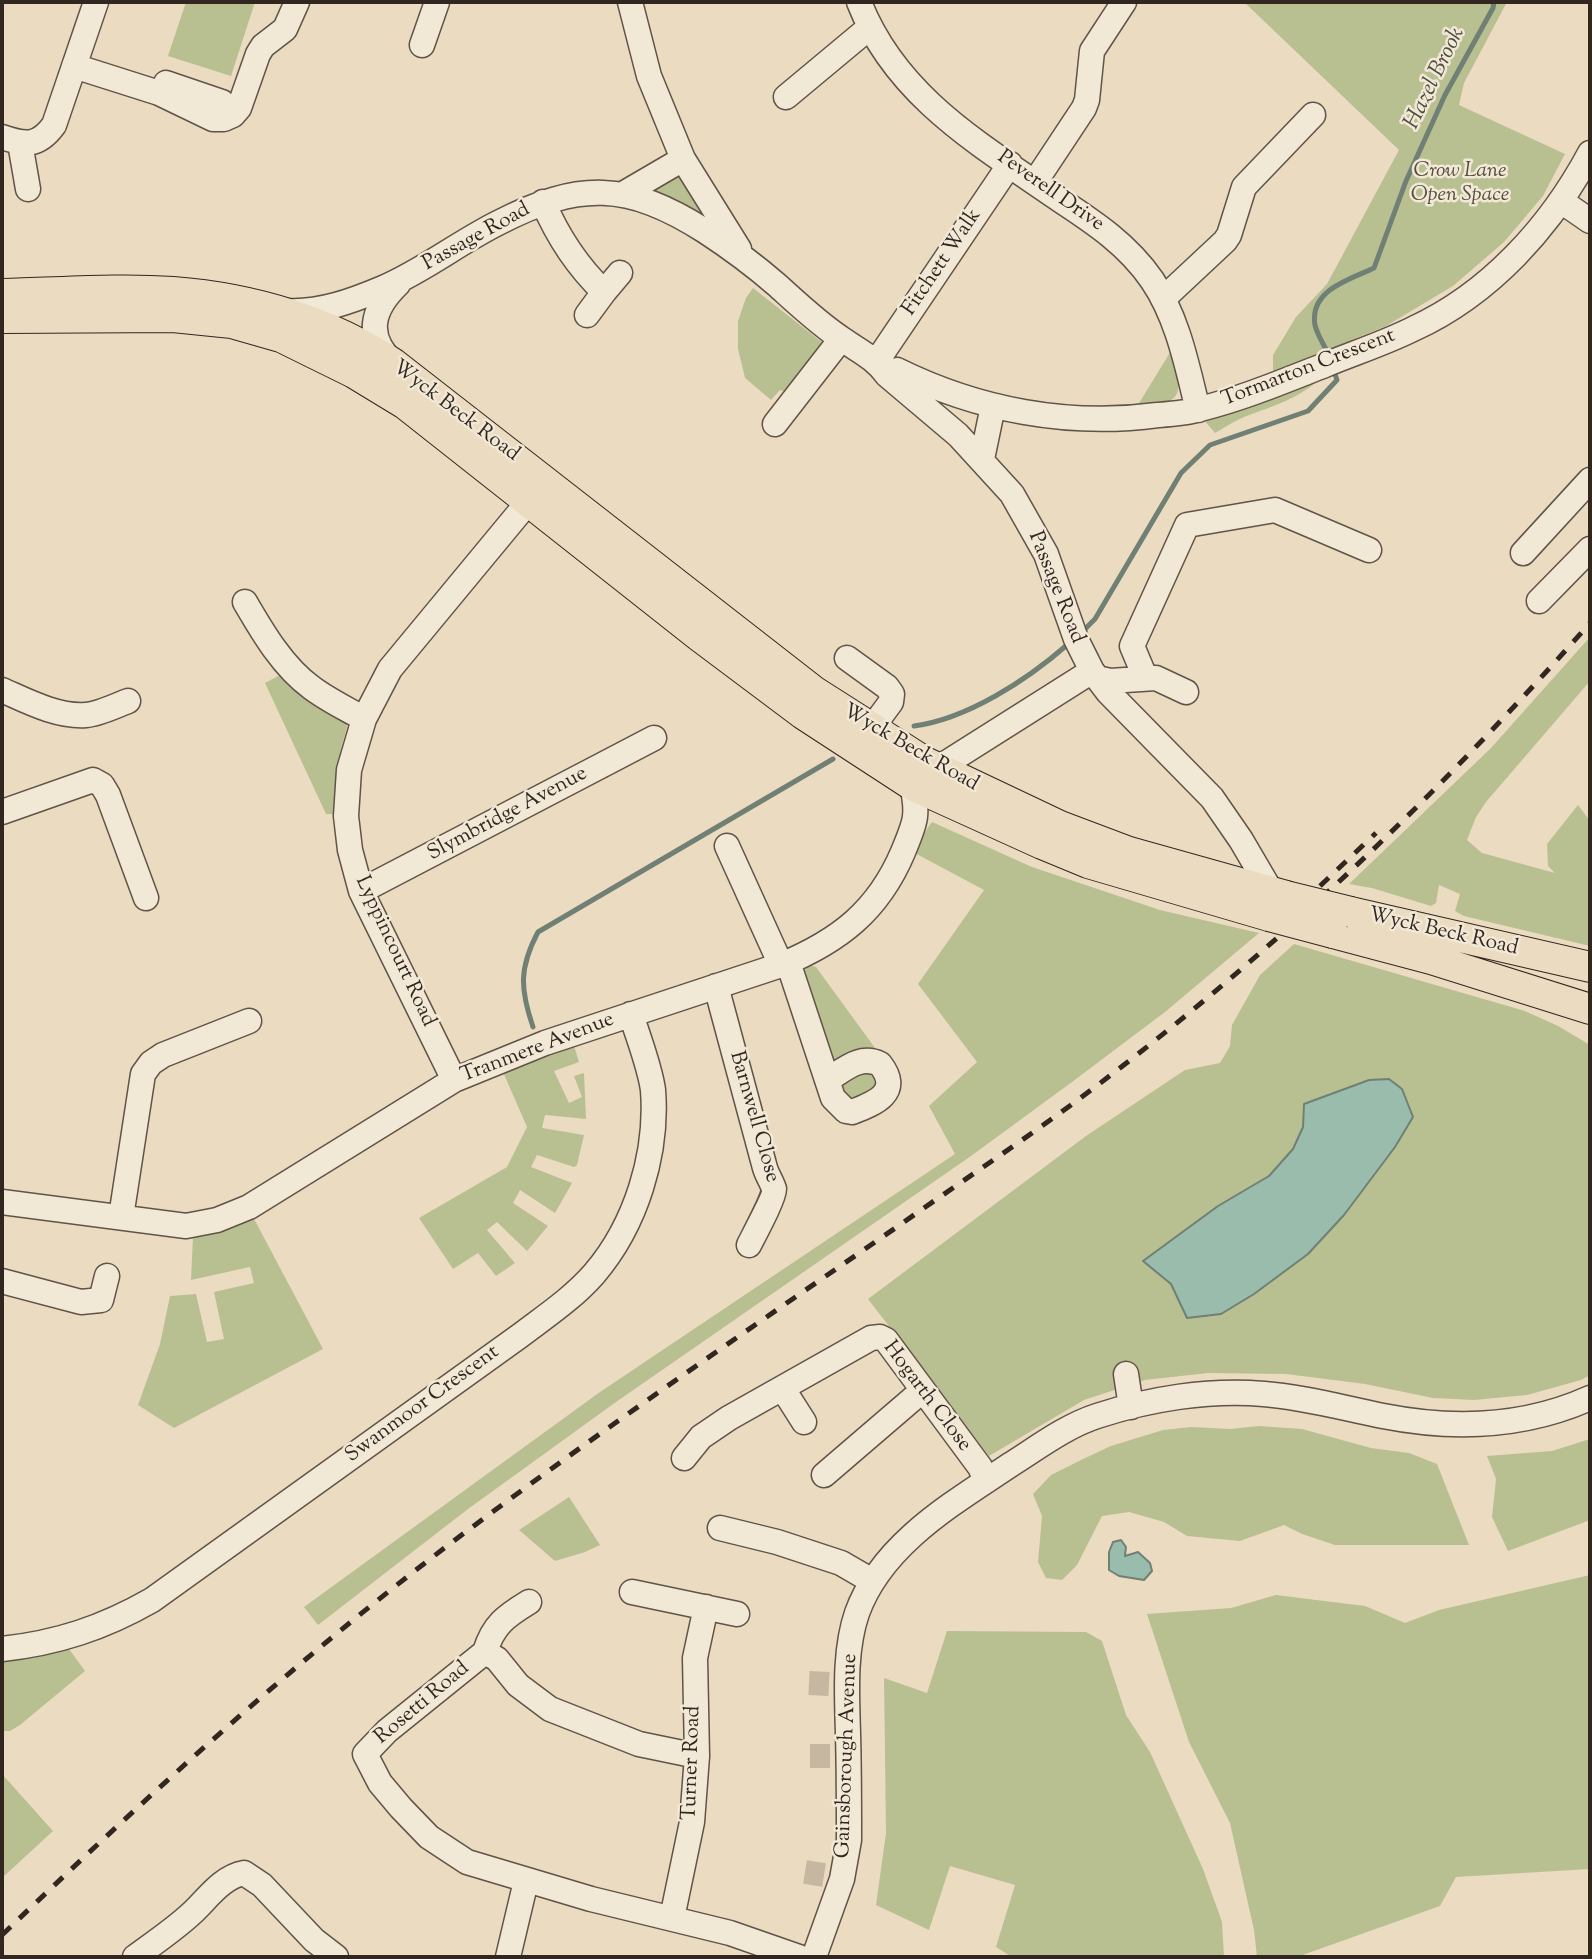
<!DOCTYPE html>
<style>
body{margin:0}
#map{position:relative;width:1592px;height:1959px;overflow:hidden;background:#ebdbc0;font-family:"Sorts Mill Goudy",serif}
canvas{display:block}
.frame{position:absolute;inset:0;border:4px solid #322620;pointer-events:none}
</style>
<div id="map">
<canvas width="1592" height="1959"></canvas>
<div class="frame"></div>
</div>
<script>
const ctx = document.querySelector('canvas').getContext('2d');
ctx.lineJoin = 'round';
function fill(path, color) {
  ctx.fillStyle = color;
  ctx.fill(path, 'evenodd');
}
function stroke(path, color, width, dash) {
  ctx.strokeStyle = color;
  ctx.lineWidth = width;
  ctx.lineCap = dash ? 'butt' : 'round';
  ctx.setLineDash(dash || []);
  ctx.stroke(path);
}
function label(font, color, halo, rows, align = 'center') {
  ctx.font = font + ' "Sorts Mill Goudy",serif';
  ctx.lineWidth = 5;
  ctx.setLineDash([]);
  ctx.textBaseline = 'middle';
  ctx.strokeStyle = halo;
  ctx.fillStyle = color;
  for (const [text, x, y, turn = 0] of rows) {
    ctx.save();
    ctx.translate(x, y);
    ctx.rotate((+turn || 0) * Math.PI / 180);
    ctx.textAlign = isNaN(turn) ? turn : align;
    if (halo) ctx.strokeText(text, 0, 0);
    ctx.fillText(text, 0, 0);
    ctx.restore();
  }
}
fill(new Path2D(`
 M186 2H255L231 76 168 56Z
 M1244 2H1507L1464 83 1459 105 1565 154 1543 196 1504 242 1453 286 1386 326 1273 372V355L1296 317 1327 284 1399 150Z
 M678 171 717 231 646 190Z
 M753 288 828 347 785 392 780 390 771 400 745 378 738 349V321L746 298Z
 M1171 351C1183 395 1186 403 1136 408Z
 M1322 377C1299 399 1273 406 1244 417 1234 421 1224 428 1215 433L1203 419Z
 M1590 637V681L1486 802 1476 817 1467 840 1482 853 1555 873 1548 866 1547 844 1578 805 1590 821V946L1464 916 1455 911 1460 894 1439 885 1436 903 1431 906 1372 888 1349 884 1491 748Z
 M284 673 345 720 347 727 341 748 333 814H326L265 683Z
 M932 822 1032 867 1160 910 1259 933 1165 1012 1072 1082 971 1156 616 1402 468 1509 318 1625 304 1607 600 1392 955 1154 929 1106 977 1062 918 984 984 890 911 851Z
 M1294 944 1525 1011 1558 1026 1590 1045V1375L1581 1380 1527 1395 1474 1400 1433 1398 1365 1384 1286 1374 1208 1373 1145 1380 1084 1400 989 1456 868 1299 1086 1136 1185 1070 1220 1063 1230 1046 1232 1025 1260 975Z
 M810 965 816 967 878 1052 830 1065 802 973Z
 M574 1046 579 1062 554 1071 569 1103 582 1097 574 1076 584 1073 586 1119 545 1115 542 1128 584 1135 577 1165 574 1167 537 1155 531 1167 572 1183 555 1213 520 1190 513 1203 548 1226 527 1251 497 1222 487 1230 515 1263 496 1276 478 1253 453 1269 419 1218 507 1167 527 1127 503 1072Z
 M865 1068 875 1071 877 1091 855 1102 839 1091 843 1081Z
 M252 1215 323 1349 174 1428 138 1405 160 1344 170 1296 196 1294 207 1342 224 1339 214 1292 254 1283 250 1267 191 1280 193 1236Z
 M1259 1426 1302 1429 1371 1448 1409 1453 1437 1464 1469 1545H1335L1302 1534 1284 1525 1240 1541 1187 1536 1164 1522 1129 1512 1102 1516 1077 1565 1062 1580 1046 1578 1038 1562 1042 1516 1033 1494 1051 1475 1083 1459 1111 1446 1163 1430 1191 1427 1230 1429Z
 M1590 1439V1520L1508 1551 1492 1517 1496 1479 1487 1456 1552 1451Z
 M569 1497 600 1545 585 1552 555 1561 519 1530Z
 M1590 1575V1869L1456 1877 1440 1906 1297 1957H1257L1254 1930 1230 1823 1189 1742 1147 1614 1231 1608 1276 1595 1365 1606 1405 1623 1439 1610Z
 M947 1631 1086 1632 1102 1641 1126 1715 1150 1752 1203 1869 1222 1922 1224 1957H1012L996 1947 1015 1885 950 1866 929 1930 876 1905 886 1833 884 1678 927 1693Z
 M65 1648 69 1649 85 1671 20 1725 10 1731H2V1659Z
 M2 1774 53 1831 2 1878Z`), '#b8c092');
const water = new Path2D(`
 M1389 1079 1402 1089 1413 1117 1395 1147 1344 1215 1308 1254 1254 1294 1221 1314 1187 1318 1171 1284 1143 1261 1218 1206 1269 1176 1293 1149 1303 1127 1304 1104 1369 1080Z
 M1121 1540 1126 1547 1125 1556 1138 1552 1150 1563 1152 1571 1144 1580 1119 1576 1109 1570V1552L1113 1542Z`);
fill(water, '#99bcac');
stroke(water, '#708074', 2);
stroke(new Path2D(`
 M1329 356C1325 346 1317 335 1315 325 1309 290 1349 280 1374 268L1406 181 1445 95 1493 8 1494 2
 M1084 630 1095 619 1181 473 1210 445 1308 411 1337 380 1333 368
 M914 726C967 719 1027 680 1067 645
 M533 1027C520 989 519 968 538 932L833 759`), '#708074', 5);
stroke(new Path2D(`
 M809 1683 829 1684
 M810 1756H830
 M805 1872 824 1875`), '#c6b7a0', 24, [24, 12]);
const minor = new Path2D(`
 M630 2 649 76 683 159 739 249
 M859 2C896 97 981 145 1060 200 1095 223 1128 245 1152 280 1178 318 1187 366 1198 410
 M422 45 437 2
 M74 66 159 93 213 119H224L233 115 239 108 258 54 263 46 285 29 297 2
 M166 83 222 102
 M786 97 870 27
 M2 137C25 145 38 147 54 125L96 2
 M20 143 28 189
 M1035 182 1084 108 1087 100 1092 51 1124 2
 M623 194 683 159
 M1561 201 1590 221
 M543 202C557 235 578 267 604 292L587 315
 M604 292 620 273
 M1163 299 1225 241 1229 235 1244 187 1313 115
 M286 311C320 313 352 301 383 288 423 271 458 243 498 223 579 181 628 182 705 231 731 248 754 265 777 285 798 304 819 324 842 339 859 351 875 358 887 375L958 435 1012 494 1046 554 1076 639 1092 671 1108 692 1212 798 1241 840 1272 893
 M877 361 1010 164
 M394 364C365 337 371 310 398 284
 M897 370C978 410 1068 427 1158 415 1172 414 1187 413 1200 409 1244 398 1284 381 1325 365 1354 353 1385 343 1413 329 1490 294 1551 226 1590 153
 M775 424 841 339
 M982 459 993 406
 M1523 553 1590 480
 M1539 601 1590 549
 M245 602C263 633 283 667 312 688 328 700 347 709 364 719
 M847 658 887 687 892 694 891 702 871 729
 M1145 677 1132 646 1187 525 1275 510 1369 550
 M1097 678 1110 681 1156 678 1186 692
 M2 690C27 701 57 717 86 715 99 714 115 706 128 701
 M937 769 1092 671
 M2 812 93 780 102 785 108 795 146 898
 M727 846 781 965
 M361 891 654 738
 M788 962 833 1098 846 1111 852 1112C876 1103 902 1092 880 1064 860 1054 844 1070 827 1080
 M716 986 765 1168C767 1175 772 1182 774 1189 775 1196 754 1235 749 1245
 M454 1080 361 891 350 850 346 816 349 770 364 719 390 669 529 501
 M2 1202 186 1226 217 1220 249 1207 454 1080 545 1043 781 965C839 941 878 911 903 852 915 823 919 816 912 785
 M121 1217 143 1074 151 1063 163 1055 249 1021
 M2 1281 81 1302 101 1300 107 1276
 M1126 1374 1131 1407
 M783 1389 804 1422
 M684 1458 701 1437 729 1418 871 1338 880 1337 886 1340 980 1467 986 1481
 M824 1475 923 1390
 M720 1528 777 1542 841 1563 872 1581
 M632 1592 737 1614
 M2 1649C57 1643 103 1628 152 1600L521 1335C546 1316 573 1298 594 1274 636 1225 658 1154 653 1090 650 1067 638 1037 631 1014
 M485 1652 387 1731 365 1754 380 1783 401 1808 429 1837 467 1862 591 1899 730 1933 799 1957
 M485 1652 497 1659 518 1685 550 1709 639 1744 697 1756
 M485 1652C493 1625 506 1616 529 1602
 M672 1918 692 1822 697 1756 695 1658 706 1607
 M135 1957C154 1943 175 1929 192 1913 208 1898 222 1877 244 1873L262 1885 314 1940 336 1957
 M508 1957 526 1881
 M814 1957 842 1879 849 1840C849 1805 849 1769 848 1734 847 1695 844 1651 857 1613 882 1544 952 1504 1010 1465 1037 1448 1066 1426 1097 1416 1149 1399 1209 1389 1264 1394 1304 1397 1343 1408 1383 1416 1454 1430 1523 1428 1590 1398`);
const major = new Path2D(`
 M2 294C58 293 116 288 173 292 252 298 328 321 394 364L815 692 925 762 1060 826 1129 852 1286 896
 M2 318 173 317 232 323 281 337 354 373 405 404 699 636 803 714 912 785 1042 844 1088 863 1269 916
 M1351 912 1590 967
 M1333 933 1431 959 1590 1009`);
stroke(minor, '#605348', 27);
stroke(major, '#322620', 32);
stroke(minor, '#f2e8d6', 24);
stroke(major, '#ebdbc0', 30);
stroke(new Path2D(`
 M1320 886 1376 833
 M2 1935C147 1796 295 1661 455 1540 602 1429 754 1326 904 1222 975 1172 1048 1124 1116 1071 1289 938 1446 786 1590 623`), '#322620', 5, [12, 12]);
const majorBridge = new Path2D(`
 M1286 896 1351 912
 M1269 916 1333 933`);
stroke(majorBridge, '#322620', 32, []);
stroke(majorBridge, '#ebdbc0', 30);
label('italic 21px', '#544c3c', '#f2e8d6', [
 ["Crow Lane",1460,172],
 ["Open Space",1460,196]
]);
label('21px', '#322620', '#f2e8d6', [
 ["Peverell Drive",1050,192,35],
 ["Passage Road",477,238,-29],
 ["Fitchett Walk",943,263,-56],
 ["Tormarton Crescent",1309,369,-21],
 ["Wyck Beck Road",455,412,37],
 ["Passage Road",1055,588,68],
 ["Wyck Beck Road",910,749,30],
 ["Slymbridge Avenue",508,815,-28],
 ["Wyck Beck Road",1443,933,13],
 ["Lyppincourt Road",394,952,65],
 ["Tranmere Avenue",538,1049,-21],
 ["Barnwell Close",753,1117,74],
 ["Hogarth Close",926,1397,53],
 ["Swanmoor Crescent",423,1405,-36],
 ["Rosetti Road",423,1704,-40],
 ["Gainsborough Avenue",848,1756,-88],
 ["Turner Road",693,1763,-88]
]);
label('italic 23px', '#4c4c43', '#f2e8d6', [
 ["Hazel Brook",1436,79,-64]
]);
</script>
